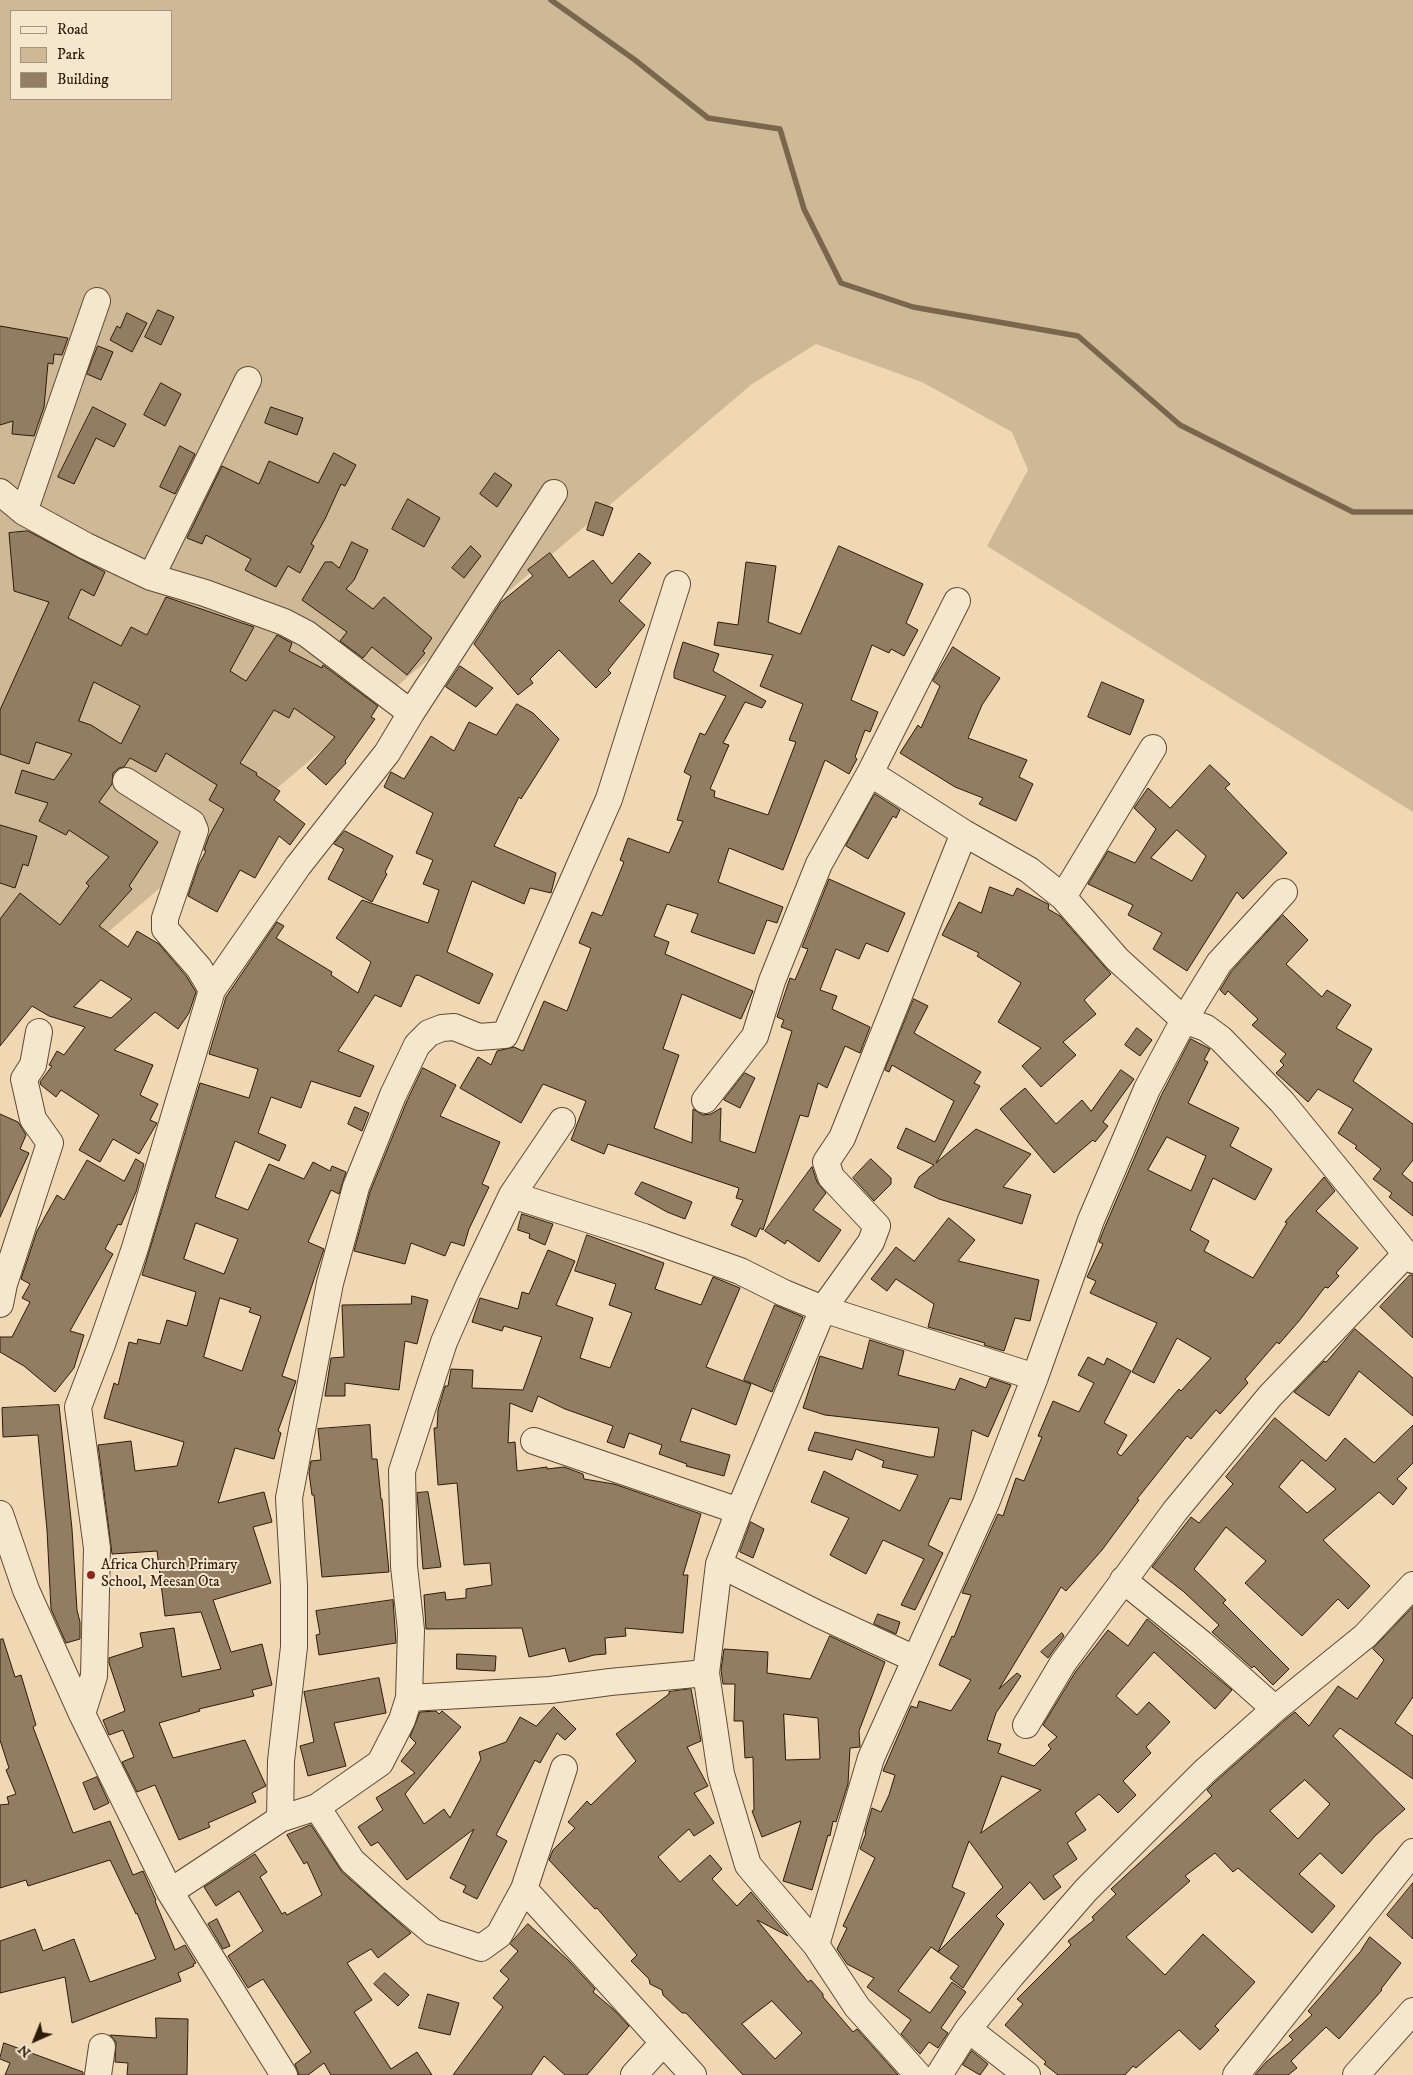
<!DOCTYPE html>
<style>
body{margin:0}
#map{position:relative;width:1413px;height:2075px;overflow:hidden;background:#efd8b3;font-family:"IM FELL DW Pica",serif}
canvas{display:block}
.legend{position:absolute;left:10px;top:10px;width:162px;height:90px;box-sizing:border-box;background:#f5e6ce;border:1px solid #a59580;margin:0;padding:6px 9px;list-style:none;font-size:15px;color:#2e1b0a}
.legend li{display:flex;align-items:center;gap:10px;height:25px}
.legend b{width:25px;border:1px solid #a59580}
.north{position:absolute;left:10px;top:2015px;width:50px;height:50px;-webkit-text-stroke:4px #f5e6ce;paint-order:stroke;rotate:224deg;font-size:14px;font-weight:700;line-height:20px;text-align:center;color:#2e1b0a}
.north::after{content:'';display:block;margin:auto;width:18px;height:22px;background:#2e1b0a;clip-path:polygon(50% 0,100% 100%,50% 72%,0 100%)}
</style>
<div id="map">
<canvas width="1413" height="2075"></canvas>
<ul class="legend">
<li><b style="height:6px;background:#f5e6ce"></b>Road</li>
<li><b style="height:14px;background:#ceb896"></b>Park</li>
<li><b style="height:14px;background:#927d62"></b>Building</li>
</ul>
<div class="north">N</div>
</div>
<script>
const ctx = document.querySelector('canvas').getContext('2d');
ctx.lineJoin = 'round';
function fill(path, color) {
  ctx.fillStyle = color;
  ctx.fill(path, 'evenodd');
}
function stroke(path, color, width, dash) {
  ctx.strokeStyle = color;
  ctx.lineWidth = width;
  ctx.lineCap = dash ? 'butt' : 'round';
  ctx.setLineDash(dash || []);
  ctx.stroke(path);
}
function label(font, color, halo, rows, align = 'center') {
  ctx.font = font + ' "IM FELL DW Pica",serif';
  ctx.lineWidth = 4;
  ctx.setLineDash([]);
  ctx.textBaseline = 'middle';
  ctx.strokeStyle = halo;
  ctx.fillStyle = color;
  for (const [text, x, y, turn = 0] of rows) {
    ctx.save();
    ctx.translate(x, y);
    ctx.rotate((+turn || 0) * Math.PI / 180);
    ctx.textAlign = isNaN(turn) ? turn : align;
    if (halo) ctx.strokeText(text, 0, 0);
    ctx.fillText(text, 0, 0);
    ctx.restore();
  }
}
fill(new Path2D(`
 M0 0H1413V812L987 546 1028 470 1012 432 922 382 816 344 752 384 0 1024ZM11 11H171V99H11Z`), '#ceb896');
stroke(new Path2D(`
 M551 0 635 60 708 118 780 129 804 209 841 283 913 307 1078 336 1180 425 1353 512H1413`), '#7a664d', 5.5);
const building = new Path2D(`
 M158 310 174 317 161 345 145 337Z
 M127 313 147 323 132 352 110 340 117 326 120 328Z
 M0 326 68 338 62 355 54 354 53 364 48 363 44 407 34 436 12 434 13 421 0 425Z
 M98 346 113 352 101 380 87 374Z
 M161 383 181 394 165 426 144 415Z
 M93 407 126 424 114 447 96 438 74 484 58 477Z
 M271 407 303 418 297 435 265 423Z
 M180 446 195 454 175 494 160 487Z
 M334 453 356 465 345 486 341 484 325 519 311 544 314 546 300 573 288 566 276 587 245 570 251 559 206 535 202 544 187 538 222 466 259 484 269 461 318 483Z
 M495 473 512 485 497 507 480 494Z
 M408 499 440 518 424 547 392 529Z
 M596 502 613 508 603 536 587 530Z
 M28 531 105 572 94 596 81 589 68 618 121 646 131 627 147 635 166 597 254 627 230 671 246 681 277 635 292 643 289 651 322 668 323 665 378 706 371 717 375 719 345 761 346 763 326 785 307 768 335 737 294 708 289 718 274 710 240 763 257 773 256 775 280 791 274 800 305 824 290 845 279 836 255 878 240 870 217 912 188 896 199 864 206 851 204 850 209 836 224 809 209 800 217 785 166 753 156 772 130 758 124 767 119 768 113 773 112 784 99 802 158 842 129 886 132 889 99 926 128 947 137 931 159 944 187 977 196 992 189 1013 178 1029 155 1012 114 1050 153 1065 140 1095 158 1104 150 1120 157 1123 139 1154 113 1139 100 1162 79 1150 99 1115 61 1090 56 1097 41 1085 40 1082 52 1066 49 1065 57 1051 64 1055 85 1027 49 1016 32 1006 0 1046V919L20 893 60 925 89 886 86 883 109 857 69 830 66 835 39 821 48 803 15 793 22 770 54 780 72 754 36 742 29 764 0 754V710L49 602 14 591 9 533ZM94 682 140 706 121 744 91 725 79 721ZM101 980 132 999 111 1018 74 1007Z
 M352 542 368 550 354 580 346 589 373 609 384 597 432 638 423 651 425 653 407 675 372 647 363 658 340 641 347 632 302 600 325 562H332L339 568Z
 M471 546 481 556 464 578 452 568Z
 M839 546 923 584 906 623 918 630 904 656 891 649 889 653 872 645 851 700 878 712 870 732 865 730 855 757 857 759 849 774 825 760 783 870 729 848 718 882 783 907 777 923 767 920 754 954 691 932 698 914 667 904 654 936 669 942 665 954 753 991 741 1019 682 994 663 1049 679 1055 654 1128 692 1143 693 1109 703 1115 711 1114 721 1108 720 1141 755 1153 792 1031 781 1027 784 1020 777 1017 790 978 795 980 808 949 802 947 829 879 905 913 888 952 866 943 859 959 836 949 820 990 837 996 832 1009 870 1027 860 1053 845 1046 827 1088 818 1083 808 1117 800 1115 763 1230 760 1228 756 1237 731 1225 743 1200 736 1198 739 1188 608 1144 604 1154 571 1140 586 1101 543 1084 521 1123 460 1088 478 1057 491 1065 497 1051 514 1047 523 1051 544 1001 567 1011 591 948 579 943 592 912 602 916 624 862 620 860 628 838 669 853 683 821 677 820 691 776 684 772 700 733 705 735 726 696 674 678V672L683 642 719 654 713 671 766 701 762 708 745 702 723 743 729 745 710 789 715 791 714 797 768 815 796 742 789 740 803 704 760 686 773 655 714 645 718 622 738 625 746 562 776 566 768 622 800 634Z
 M550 553 569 578 593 560 612 584 639 553 651 563 619 601 645 625 608 670 611 673 596 688 559 650 530 679 533 683 518 695 474 644 501 602 533 576 528 570Z
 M953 647 1000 678 982 705 968 738 1027 760 1019 777 1033 784 1016 821 979 804 983 798 955 787 900 753 918 725 921 728 940 686 933 681Z
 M460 666 493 688 476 707 446 687Z
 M1102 682 1144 700 1130 735 1088 717Z
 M517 704 533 713 559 739 521 799 519 797 494 846 556 873 551 893 530 888 524 904 472 881 447 952 493 974 479 1004 418 975 415 976 401 1007 375 995 338 1051 374 1066 360 1097 311 1081 301 1108 271 1097 258 1133 286 1145 279 1161 235 1141 215 1197 248 1210 269 1164 304 1179 313 1162 330 1171 332 1166 346 1172 339 1194 331 1190 308 1242 324 1249 282 1376 296 1381 278 1431 281 1433 274 1459 235 1448 218 1503 264 1492 272 1522 253 1527 271 1583 213 1600 231 1652 262 1644 272 1685 252 1690 254 1696 199 1709 200 1711 159 1723 173 1758 245 1740 266 1786 252 1793 256 1802 208 1823 210 1827 179 1840 155 1785 137 1792 122 1762 134 1757 123 1730 109 1735 103 1720 125 1711 109 1663V1658L143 1647 140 1633 174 1628 182 1677 221 1669 201 1612 165 1616 157 1551 112 1554 98 1445 131 1441 135 1471 177 1466 184 1442 104 1418 114 1383 118 1385 129 1342 137 1344 138 1339 160 1344 167 1320 187 1326 196 1292 142 1275 200 1083 249 1098 258 1069 209 1054 226 997 277 922 284 926 276 938 332 972 331 975 358 993 371 962 336 938 362 900 428 923 439 890 423 884 433 860 416 853 433 813 384 787 391 772 404 779 431 736 454 751 469 722 496 735ZM196 1223 238 1239 224 1274 184 1259ZM220 1298 251 1308 249 1312 261 1316 242 1371 204 1357Z
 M1210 765 1230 784 1225 788 1287 853 1243 899 1237 892 1187 971 1153 949 1162 933 1128 915 1133 905 1088 884 1108 851 1135 863 1156 829 1134 808 1148 788 1170 808ZM1177 830 1206 856 1192 881 1151 858Z
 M875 794 900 810 896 818 893 816 868 859 846 846Z
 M0 825 37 836 28 866 23 864 15 888 0 883Z
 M345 831 393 856 385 872 387 874 372 902 328 879 344 849 334 844Z
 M990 887 1013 896 1017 888 1048 904 1049 905 1048 909 1060 916 1111 974 1084 1000 1096 1014 1063 1042 1076 1055 1041 1087 1022 1066 1041 1048 998 1022 1021 983 977 956 979 953 942 935 959 902 981 913Z
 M1283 915 1308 940 1286 964 1322 997 1327 990 1351 1005 1336 1028 1372 1049 1353 1081 1413 1124V1160L1402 1174 1413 1183V1216L1389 1197 1392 1193 1373 1179 1381 1169 1355 1148 1357 1146 1338 1133 1353 1109 1318 1089 1308 1102 1276 1073 1284 1065 1280 1061 1286 1054 1252 1025 1258 1019 1228 991 1225 995 1220 990 1231 972Z
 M914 999 928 1006 914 1033 981 1072 974 1083 980 1086 936 1163 976 1129 1031 1154 1003 1187 1031 1195 1022 1224 939 1199 914 1187 919 1177 934 1165 897 1148 906 1128 935 1142 954 1101 892 1065 889 1072 885 1070Z
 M1137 1028 1152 1040 1140 1056 1125 1045Z
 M1191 1039 1210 1049 1204 1060 1208 1062 1188 1103 1239 1128 1230 1146 1272 1169 1255 1200 1213 1178 1190 1230 1209 1241 1204 1251 1253 1278 1287 1223 1285 1222 1324 1177 1335 1191 1316 1211 1358 1248 1336 1273 1339 1276 1328 1288 1325 1287 1299 1321 1279 1344 1277 1342 1245 1379 1248 1383 1220 1414 1216 1410 1191 1439 1187 1436 1137 1499 1139 1500 1102 1550 1066 1591 1061 1587 999 1689 1017 1673 1021 1676 996 1713 987 1740 1001 1744 998 1753 1034 1766 1051 1749 1048 1745 1057 1737 1043 1725 1076 1671 1108 1630 1128 1646 1147 1619 1232 1690 1215 1709 1154 1652 1116 1696 1137 1715 1149 1702 1170 1722 1146 1747 1151 1753 1123 1781 1136 1795 1118 1813 1099 1794 1075 1813 1086 1830 1067 1843 1077 1859 1053 1876 1061 1887 1044 1900 1030 1882 996 1916 1004 1924 963 1988 950 1978 959 1966 938 1952 1003 1887 969 1841 952 1887 965 1893 938 1952 931 1947 898 1991 930 2013 952 1982 966 1992 941 2028 948 2033 938 2048 929 2042 920 2054 901 2034 911 2020 867 1987 874 1978 847 1964 837 1949 847 1928 843 1926 875 1858 860 1849 866 1833 865 1832 872 1808 881 1812 889 1795 895 1775 883 1771 911 1706 917 1708 919 1701 951 1711 971 1680 939 1665 952 1636 954 1637 971 1595 962 1593 998 1514 1003 1516 1016 1478 1024 1481 1042 1437 1038 1436 1053 1401 1079 1412 1094 1383 1078 1375 1088 1357 1104 1365 1107 1358 1131 1371 1104 1423 1127 1435 1117 1453 1121 1456 1179 1389 1181 1391 1211 1358 1177 1338 1154 1383 1132 1372 1157 1323 1090 1293 1096 1281 1087 1277 1103 1244 1099 1242 1104 1229 1161 1096ZM1167 1137 1206 1156 1191 1191 1148 1170ZM1002 1776 1041 1790 981 1833Z
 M423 1068 456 1085 440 1116 500 1142 482 1184 489 1187 469 1229 464 1246 451 1242 445 1256 411 1243 405 1264 354 1251 370 1192 407 1101Z
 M1121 1070 1134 1079 1103 1122 1108 1126 1095 1142 1093 1140 1054 1173 1000 1109 1025 1088 1056 1124 1082 1100 1091 1111Z
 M745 1073 755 1078 740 1108 724 1100Z
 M355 1107 369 1113 362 1131 348 1124Z
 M0 1114 18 1122 26 1135 20 1149 29 1153 0 1217Z
 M136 1159 144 1164 136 1192 121 1225 118 1224 105 1249 113 1254 70 1331 84 1335 74 1368 55 1392 24 1366 0 1352V1337H12L30 1302 22 1298 30 1284 21 1279 37 1231 57 1195 64 1200 87 1160 124 1181Z
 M871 1159 891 1178V1184L874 1201 853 1178Z
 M812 1167 817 1182 826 1193 813 1210 841 1230 819 1262 787 1240 785 1244 765 1231Z
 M642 1182 692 1202 685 1219 667 1212 635 1194Z
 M522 1214 553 1224 545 1245 529 1238 530 1234 518 1230Z
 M949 1218 975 1240 958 1261 1039 1280 1030 1321 1015 1318 1004 1351 984 1345 985 1343 928 1327 934 1304 896 1279 887 1291 871 1279 896 1247 914 1261Z
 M587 1235 664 1263 655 1289 701 1305 713 1277 740 1288 706 1367 751 1384 736 1425 692 1408 680 1441 730 1455 724 1476 686 1466 687 1464 659 1454 662 1445 629 1433 624 1448 607 1442 613 1426 565 1409 538 1396 532 1412 510 1403 508 1443 515 1442 517 1471 547 1467V1469L564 1467 583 1474 584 1479 614 1484 701 1514 683 1575H688L683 1633 625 1628 626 1636 605 1638 606 1654 594 1655 569 1662 565 1648 529 1657 522 1628 426 1629 424 1595 445 1592 446 1600 466 1598V1589L492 1585 490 1563 464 1565 457 1483 438 1485 434 1428H437L438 1410 445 1386H448L451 1369 473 1370 472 1388 523 1390 542 1337 504 1326 502 1331 472 1322 480 1298 518 1309 522 1292 529 1294 548 1250 575 1261 556 1305 593 1318 580 1358 610 1368 632 1313 609 1305 616 1284 575 1271Z
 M1410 1275H1413V1338L1380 1307Z
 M412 1296 428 1300 417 1344 405 1341 399 1390 345 1383V1396H325L331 1358 344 1357 342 1305 411 1304Z
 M775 1305 803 1317 772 1392 744 1380Z
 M1355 1329 1413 1378V1416L1359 1371 1329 1416 1294 1392 1324 1361 1326 1362Z
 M870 1340 904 1351 898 1375 955 1390 960 1378 986 1388 990 1378 1011 1385 988 1437 972 1430 961 1500 950 1498 928 1545 943 1553 915 1610 901 1605 924 1559 883 1540 866 1574 830 1555 849 1518 811 1502 824 1471 900 1511 918 1475 882 1467 884 1461 856 1449 852 1460 808 1450 815 1432 929 1457H934L939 1428 825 1415 803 1408 820 1356 862 1369Z
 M59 1405 72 1529 77 1610 80 1622V1639L66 1643 51 1609 47 1530 38 1435 3 1437 2 1408Z
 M1275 1418 1326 1461 1345 1438 1374 1463 1413 1425V1463L1397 1479 1407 1488 1393 1505 1379 1492 1323 1540 1370 1586 1348 1609 1338 1599 1302 1636 1245 1583 1266 1561 1226 1527 1194 1569 1226 1600 1223 1603 1289 1669 1273 1685 1254 1666 1252 1668 1212 1632 1219 1625 1184 1592 1152 1567 1191 1517 1199 1523 1233 1484 1226 1477ZM1302 1460 1336 1489 1307 1513 1279 1487Z
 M370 1425 372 1459H377L381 1499H382L389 1572 322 1577 314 1495H312L309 1473 311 1461 321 1460 318 1429Z
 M428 1492 441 1567 423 1569 417 1493Z
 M751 1522 764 1529 753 1558 740 1552Z
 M393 1600 396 1643 319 1655 316 1635 320 1634 316 1611Z
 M1413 1607V1697L1395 1723 1413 1736V1779L1340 1728 1333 1736 1405 1809 1375 1836 1342 1874 1320 1853 1299 1874 1335 1906 1312 1933 1238 1868 1233 1872 1215 1853 1185 1876 1190 1881 1126 1937 1165 1975 1203 1934 1255 1982 1215 2026 1219 2030 1200 2050 1179 2030 1136 2068 1133 2066 1125 2075H1058L1044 2064 1046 2062 1005 2025 1023 2004 1017 1999 1071 1945 1068 1941 1094 1920 1092 1917 1116 1894 1111 1889 1212 1796 1207 1790 1215 1782 1285 1720 1295 1712 1309 1726 1338 1686 1357 1699 1384 1660 1373 1649ZM1305 1780 1330 1804 1298 1839 1270 1811Z
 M878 1614 900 1622 896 1634 874 1624Z
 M1062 1633 1064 1636 1048 1658 1041 1652Z
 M830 1636 885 1662 859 1731 860 1747 850 1748 848 1784 836 1822 833 1821 830 1836 828 1835 812 1890 783 1881 801 1821 762 1837 752 1811 754 1810 753 1757 745 1758 743 1721H734L735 1684H723L721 1670 724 1649 768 1652 767 1673 810 1679ZM784 1714 818 1718 820 1759 786 1760Z
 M3 1639 15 1677 21 1675 36 1725 33 1727 73 1833 110 1821 133 1875 143 1871 156 1900 155 1901 175 1950 185 1945 196 1963 193 1964 194 1966 178 1973 181 1981 72 2023 65 1977 0 1993V1941L35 1929 43 1951 74 1939 90 1982 156 1959 137 1913 136 1914 110 1860 28 1886 26 1880 0 1888V1805L9 1804 7 1797 16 1794 6 1770 9 1768 0 1740V1640Z
 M457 1654 496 1656 495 1671 457 1669Z
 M379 1678 386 1713 334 1723 346 1766 308 1776 300 1746 314 1742 304 1692Z
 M691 1689 701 1741 687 1747 708 1786 694 1793 714 1823 694 1836 689 1829 658 1857 680 1882 710 1855 722 1869 712 1879 737 1906 751 1892 788 1936 757 1920 808 1982 811 1980 823 1994V1997L853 2032 857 2029 898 2075H743L686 2013H682L663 1995 662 1990 650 1984 649 1979 631 1961 637 1955 597 1908 595 1909 549 1860 553 1850 575 1828 568 1822 587 1801 591 1805 636 1761 616 1734 669 1694V1692ZM772 2001 802 2033 775 2059 742 2024Z
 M554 1707 576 1729 565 1740 557 1733 540 1763 535 1760 496 1835 507 1841 477 1899 463 1892 466 1886 450 1878 474 1829 407 1880 378 1842 371 1846 358 1827 383 1810 376 1798 415 1773 401 1761 416 1743 410 1737 420 1712 436 1711 439 1714 442 1711 461 1727 405 1794 424 1824 444 1809 450 1818 481 1759 479 1752 506 1742 520 1717 536 1726Z
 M97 1777 109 1803 94 1810 83 1783Z
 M311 1825 342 1872 411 1933 378 1958 371 1949 347 1963 372 2000 354 2012 391 2069 417 2052 432 2075H331L324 2063 308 2075H299L295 2064 311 2052 263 1979 248 1988 228 1956 263 1931 239 1891 216 1906 204 1887 255 1854 267 1872 260 1877 282 1914 285 1912 287 1915 322 1895 307 1862 304 1864 287 1835Z
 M1413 1883V1939L1387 1915Z
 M217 1919 230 1946 223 1949 208 1924Z
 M528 1924 568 1960 595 1989 593 1992 613 2009 629 2026 587 2075H565L544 2056 531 2075H453L503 2007 493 1998 509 1979 500 1971 518 1951 510 1944Z
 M1370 1937 1401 1963 1381 1989 1382 1990 1339 2039 1326 2027 1291 2061 1297 2068 1288 2075H1255L1266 2062 1293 2040 1289 2036 1312 2015 1308 2011 1360 1952Z
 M385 1973 409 1995 398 2006 374 1984Z
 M428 1994 459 2003 450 2035 419 2028Z
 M156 2018 188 2019 187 2075H127L128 2063 115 2062 116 2042 110 2035 156 2038Z
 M4 2043 83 2072V2075H5L10 2063 0 2059Z
 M972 2051 988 2064 980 2075 963 2065Z`);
fill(building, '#927d62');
stroke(building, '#2e1b0a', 1);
const minor = new Path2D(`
 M0 492 24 512 86 546 151 577 205 593 284 622 307 634 411 713
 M24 512 97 301
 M151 577 248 380
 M870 773 964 833 1029 870 1063 897 1117 959 1184 1020 1206 1028 1221 1039 1282 1102 1406 1254 1413 1260
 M126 781 192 823 195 830 165 918V929L199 968 212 990
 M1063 897 1153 748
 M705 1100 755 1036 772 981 819 864 870 773 957 601
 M512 1195 644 1237 740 1271 784 1293 823 1309 1035 1377
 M0 1304 4 1284 50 1143 33 1119 24 1079 33 1065 39 1032
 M534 1441 739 1511
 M0 1514 26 1590 82 1714 170 1892 284 2075
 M719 1564 818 1614 915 1659
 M1123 1580 1201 1643 1275 1709
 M409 1698 550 1690 610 1682 706 1673
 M82 1714 94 1676 97 1548 78 1407 102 1344 135 1248 212 990 298 866 387 753 411 713 554 493
 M1026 1725 1063 1663 1175 1511 1270 1396 1406 1254
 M317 1807 352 1861 393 1898 433 1932 481 1948 499 1935 524 1889 564 1768
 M280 1819 281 1761 294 1647V1586L289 1498 330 1283 356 1187 393 1095 417 1045 429 1033 442 1028 454 1027 479 1037 505 1035 609 799 677 584
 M524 1889 693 2075
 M170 1892 280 1819 317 1807 380 1763 402 1720 409 1698 411 1630 404 1566 402 1471 444 1342 469 1285 512 1195 562 1121
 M816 1945 871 1758 986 1503 1035 1377 1091 1220 1147 1089 1184 1020 1219 963 1284 892
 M968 2029 1027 2075
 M98 2075 102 2047
 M634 2075 663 2043
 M918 2075 857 2007 816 1945 748 1865 721 1774 706 1673 719 1564 739 1511 823 1309 871 1242 877 1226 831 1177 826 1162 842 1138 964 833
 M939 2075 968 2029 1012 1975 1086 1890 1205 1771 1275 1709 1365 1636 1413 1585
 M1236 2075 1413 1852
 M1356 2075 1413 2011`);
stroke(minor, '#5e4a34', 28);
stroke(minor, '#f5e6ce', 26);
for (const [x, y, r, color] of [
 [91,1575,5,"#8f2418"]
]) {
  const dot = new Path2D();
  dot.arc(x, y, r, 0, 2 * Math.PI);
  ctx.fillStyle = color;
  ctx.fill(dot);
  stroke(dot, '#f5e6ce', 2);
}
label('15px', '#2e1b0a', '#f5e6ce', [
 ["Africa Church Primary",101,1566],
 ["School, Meesan Ota",101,1583]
], 'left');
</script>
